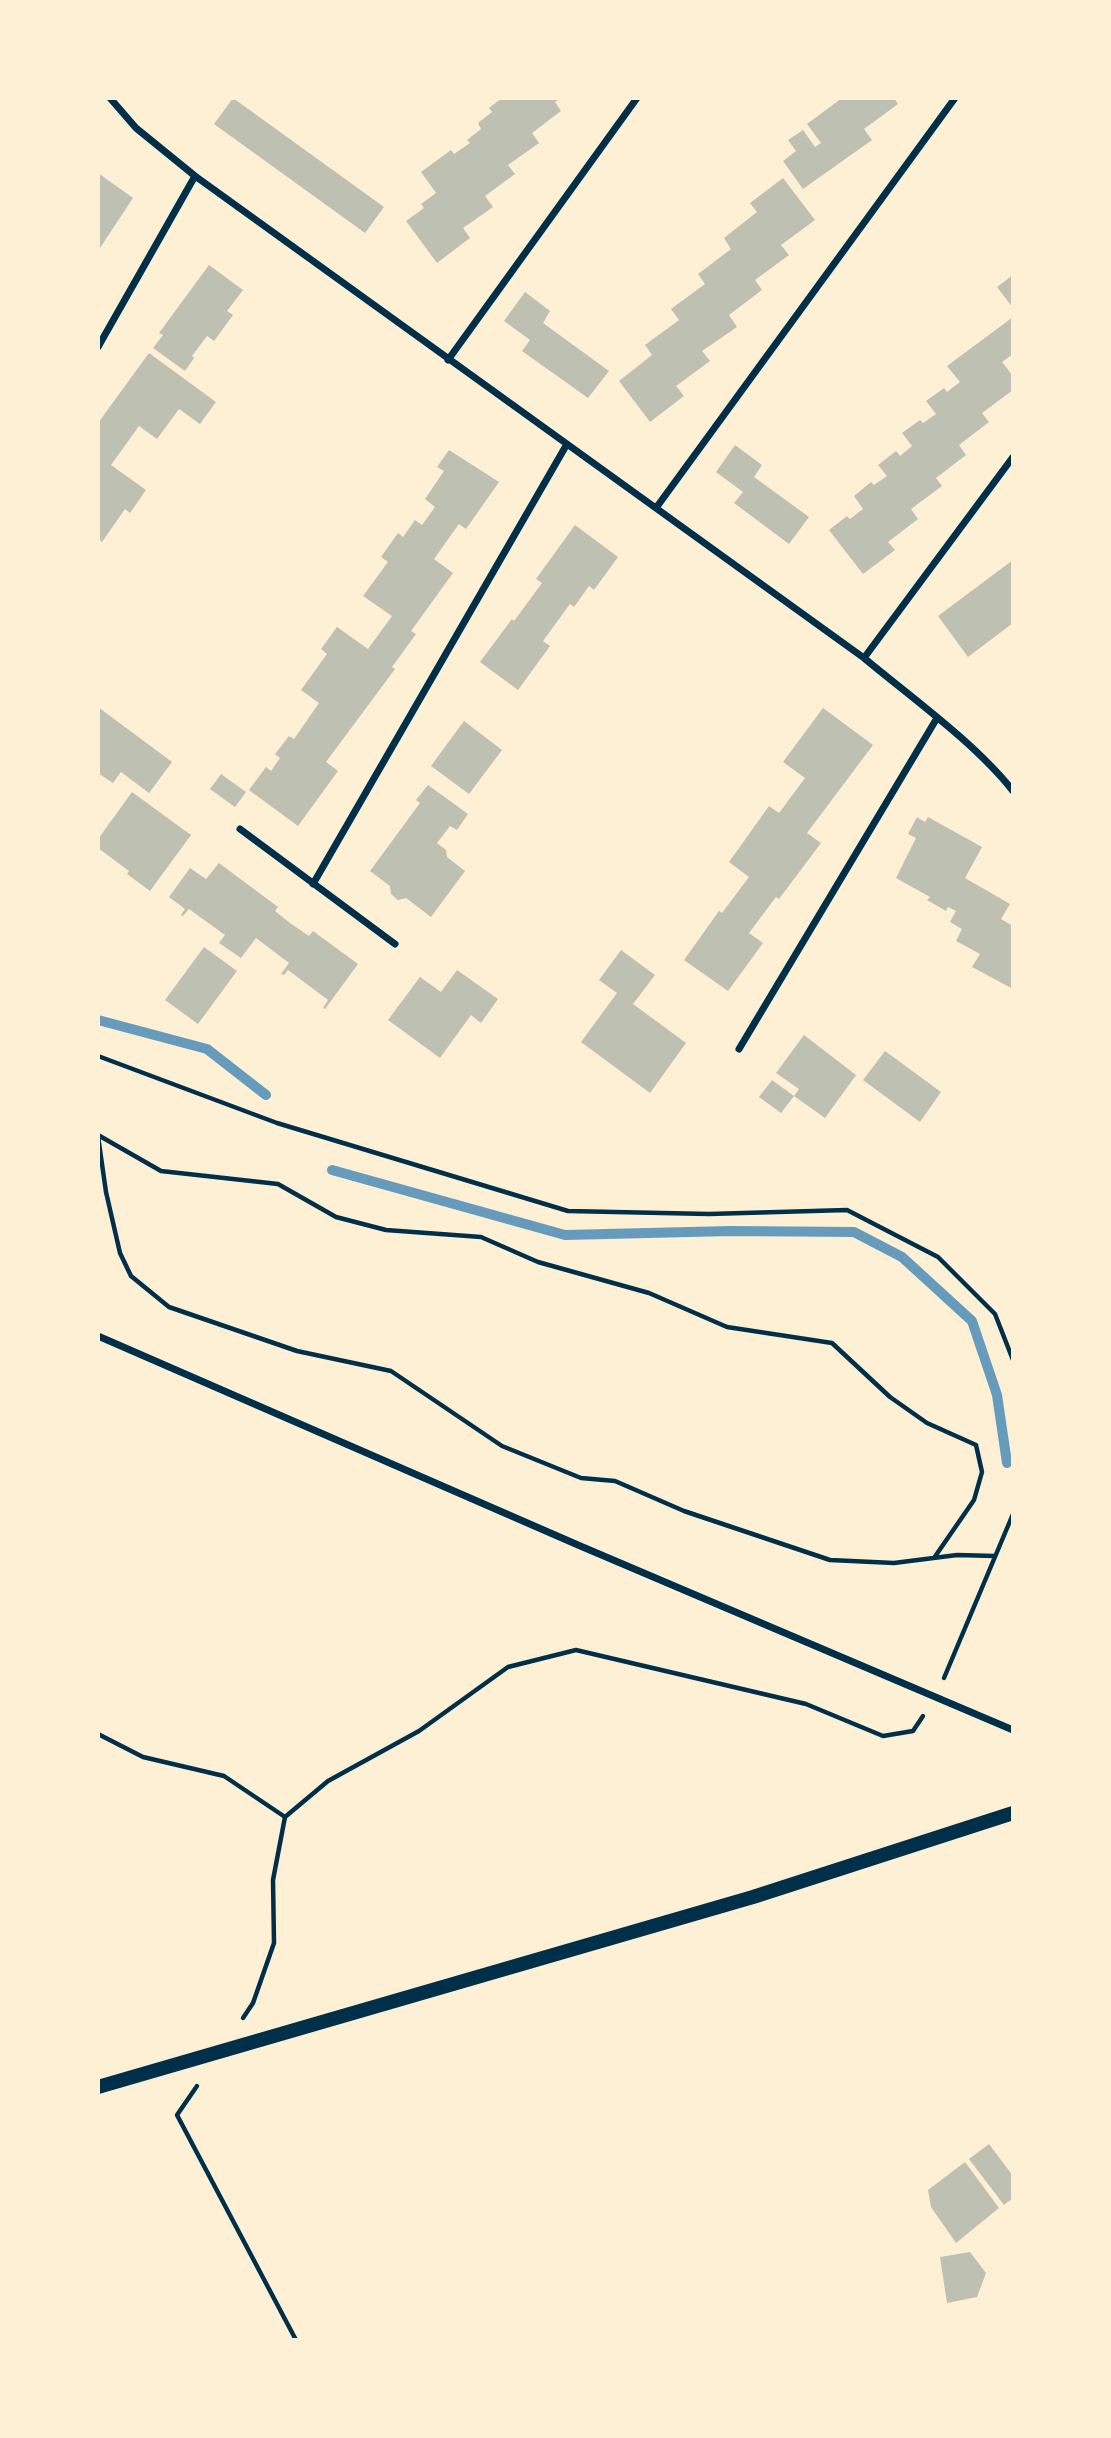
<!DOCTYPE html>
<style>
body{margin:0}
#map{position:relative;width:1111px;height:2438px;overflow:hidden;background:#fdf0d5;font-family:"Archivo Narrow",sans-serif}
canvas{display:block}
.frame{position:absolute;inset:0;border:100px solid #fdf0d5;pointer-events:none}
</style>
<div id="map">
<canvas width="1111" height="2438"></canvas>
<div class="frame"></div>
</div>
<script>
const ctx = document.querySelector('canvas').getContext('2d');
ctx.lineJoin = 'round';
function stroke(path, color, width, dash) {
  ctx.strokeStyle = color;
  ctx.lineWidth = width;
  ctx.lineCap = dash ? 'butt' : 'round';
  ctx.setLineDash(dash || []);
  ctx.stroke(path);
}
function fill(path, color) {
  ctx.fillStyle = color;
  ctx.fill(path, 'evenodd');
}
stroke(new Path2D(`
 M98 1020 207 1049 266 1095
 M332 1170 565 1235 731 1231 854 1232 902 1257 972 1321 997 1395 1007 1463`), '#669bbc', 10);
fill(new Path2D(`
 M233 98 384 207 365 233 214 124Z
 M502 98H561L555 102 561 111 532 133 539 143 508 165 515 174 485 196 493 207 463 228 470 238 437 263 406 221 424 208 421 204 436 193 421 172 451 150 454 154 470 143 467 140 481 129 478 123 492 112 489 108Z
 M842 98H894L898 104 864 129 872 140 803 189 783 161 796 151 788 140 803 130 815 147 821 143 807 124Z
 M98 173 133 198 98 251Z
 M783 178 815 220 781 245 789 255 755 280 762 290 729 315 737 327 702 351 710 361 676 386 684 396 650 422 619 381 652 355 645 345 679 320 671 309 705 284 698 274 731 249 724 238 757 212 750 203Z
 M209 265 243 290 227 311 233 315 214 341 207 336 192 356 194 358 185 371 153 348 163 335 159 333Z
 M1013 275V308L997 287Z
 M525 292 550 311 543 323 609 371 588 398 522 351 530 340 504 321Z
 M1013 317V354L1002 362 1013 376V390L982 413 989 422 959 445 966 455 936 478 942 486 911 509 918 519 888 542 895 550 863 574 829 530 847 516 850 519 863 509 854 496 871 482 874 485 887 476 878 465 896 451 900 456 912 446 902 433 920 420 923 423 936 414 926 401 944 388 947 392 960 382 947 366Z
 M149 353 216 402 200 424 179 409 157 439 139 426 111 465 146 490 130 513 125 509 102 542 98 539V423Z
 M735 445 762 465 754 477 809 517 789 544 734 503 743 492 716 472Z
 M449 450 499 482 466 529 459 524 434 559 453 573 411 631 416 634 392 667 395 669 326 762 338 771 298 826 249 790 266 767 271 771 280 758 275 754 289 736 294 739 319 703 301 690 327 654 321 649 337 627 368 649 392 616 363 596 388 562 381 557 398 533 403 537 415 520 422 525 435 507 425 499 444 471 437 467Z
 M575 525 618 557 594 590 589 586 574 607 570 604 543 641 550 646 518 690 480 662 512 619 514 621 542 583 536 579Z
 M1013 560V623L968 657 938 616Z
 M98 707 172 762 149 793 121 772 113 783 98 773Z
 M823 708 873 745 807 833 821 843 779 899 776 897 749 933 763 943 728 991 684 960 719 911 722 913 749 877 729 862 769 806 779 813 805 778 783 762Z
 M464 721 502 750 469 794 431 766Z
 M221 774 246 792 235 807 210 789Z
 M428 785 468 814 457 830 450 826 437 843 446 850 447 857 465 871 431 917 406 898 398 900 391 894 390 886 370 871 420 803 416 800Z
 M132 792 191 835 150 891 127 874 129 871 98 848V839Z
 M917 817 925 822 928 817 982 847 965 878 1010 904 1001 919 1013 926V989L972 967 980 954 956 941 962 929 950 922 956 911 948 907 946 911 927 900 930 897 896 878 916 838 908 834Z
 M219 863 278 907 275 911 290 923 309 936 313 931 358 964 325 1009 323 1008 328 1000 288 970 284 975 281 974 289 963 256 938 241 958 219 943 225 935 189 909 183 916 181 915 185 909 169 897 190 868 206 879Z
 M204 947 237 971 198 1024 165 1000Z
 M621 950 655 975 633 1004 686 1043 650 1093 581 1042 617 993 599 980Z
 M457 970 498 999 481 1023 471 1015 440 1058 388 1020 420 977 441 992Z
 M804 1035 856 1075 825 1118 794 1096 781 1113 759 1097 772 1080 794 1096 799 1089 776 1073Z
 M885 1051 941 1092 920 1122 863 1080Z
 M989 2144 1013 2176V2198L1004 2205 969 2159Z
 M965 2162 999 2208 956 2243 931 2207 928 2190Z
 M970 2252 986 2273 977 2297 947 2303 940 2257Z`), '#bec0b2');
stroke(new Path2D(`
 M98 1056 277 1123 568 1211 709 1214 847 1210 938 1257 995 1314 1013 1360
 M98 1135 161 1171 278 1184 336 1217 386 1230 481 1237 538 1262 649 1293 727 1327 832 1343 890 1397 927 1423 976 1445 982 1472 974 1500 934 1558
 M98 1136 106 1192 120 1253 131 1276 169 1307 297 1351 391 1371 502 1446 581 1478 615 1481 684 1511 830 1560 894 1563 957 1555 995 1556
 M944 1678 1013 1514
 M98 1734 143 1757 224 1776 285 1817 328 1781 419 1731 508 1667 576 1650 806 1704 883 1736 913 1731 923 1716
 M243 2018 253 2003 274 1943 273 1880 285 1817
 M197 2086 177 2115 296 2340`), '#003049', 4.5);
stroke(new Path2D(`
 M110 98 136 128 195 176 864 658C912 698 975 743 1013 791
 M98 347 195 176
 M448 360 637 98
 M656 508 955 98
 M864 658 1013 457
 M240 829 395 944
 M313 884 567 444
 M739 1049 937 718
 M98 1336 578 1545 1013 1730`), '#003049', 7);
stroke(new Path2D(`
 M98 2087 753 1897 1013 1813`), '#003049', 14);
</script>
